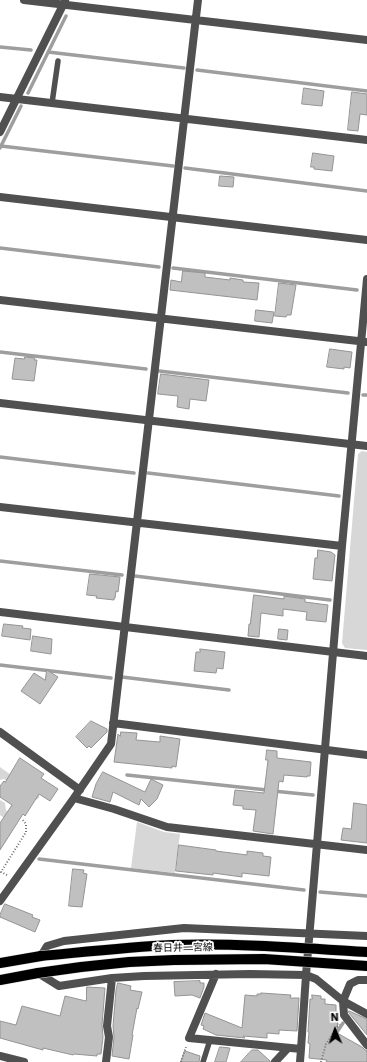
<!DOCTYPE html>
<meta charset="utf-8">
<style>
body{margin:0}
#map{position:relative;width:367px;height:1062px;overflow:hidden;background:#fff;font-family:"Work Sans",sans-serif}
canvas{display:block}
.north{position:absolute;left:315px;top:1010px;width:40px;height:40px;-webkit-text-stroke:3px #fff;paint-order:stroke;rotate:358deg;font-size:11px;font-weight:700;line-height:16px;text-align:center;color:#000}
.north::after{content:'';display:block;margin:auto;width:14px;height:18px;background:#000;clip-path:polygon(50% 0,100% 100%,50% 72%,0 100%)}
</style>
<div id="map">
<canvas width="367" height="1062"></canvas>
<div class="north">N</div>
</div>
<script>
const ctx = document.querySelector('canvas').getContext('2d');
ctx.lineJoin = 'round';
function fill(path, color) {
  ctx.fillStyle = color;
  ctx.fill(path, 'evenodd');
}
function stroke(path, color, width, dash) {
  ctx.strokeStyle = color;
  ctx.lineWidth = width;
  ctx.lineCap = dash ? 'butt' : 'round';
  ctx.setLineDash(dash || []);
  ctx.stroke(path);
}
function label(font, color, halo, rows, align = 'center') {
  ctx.font = font + ' "Work Sans","Noto Sans JP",sans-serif';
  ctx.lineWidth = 3.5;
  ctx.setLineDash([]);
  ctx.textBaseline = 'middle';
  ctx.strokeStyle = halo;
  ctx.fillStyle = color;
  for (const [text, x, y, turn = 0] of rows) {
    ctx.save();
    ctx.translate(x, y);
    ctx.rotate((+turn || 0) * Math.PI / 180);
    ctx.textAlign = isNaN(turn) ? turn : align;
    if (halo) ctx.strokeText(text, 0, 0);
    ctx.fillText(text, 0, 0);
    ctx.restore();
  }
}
fill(new Path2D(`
 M362 451 367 452V650L345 648 342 643 358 454Z
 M0 767 37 794 39 795V798L36 800 32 798 4 779 0 780Z
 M0 800 5 803C5 805 6 809 6 810 10 816 15 817 17 824L14 825 0 815Z
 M137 822 164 832 180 834 175 873 131 868Z`), '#d7d7d7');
stroke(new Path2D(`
 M0 47 31 50
 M48 52 184 68
 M197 70 367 91
 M28 93 66 16
 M1 146 173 166
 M0 148 21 106
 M185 168 367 191
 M0 248 159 267
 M173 268 357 290
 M0 352 146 369
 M159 371 348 393
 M363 395H367
 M0 457 134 473
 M148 473 339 496
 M0 561 122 575
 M135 576 330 600
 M0 665 111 678
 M122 677 229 690
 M127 775 267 790
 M273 791 313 795
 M39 859 304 890
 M320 892 367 896
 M335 1035 343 1023`), '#9e9e9e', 3.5);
const building = new Path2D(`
 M304 88 324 91 322 106 302 104Z
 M352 92 367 94V115L360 114 358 131 348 130Z
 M313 153 334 156 332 171 314 169V167H311Z
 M220 176 234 177 233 187 219 186Z
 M183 271 205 273V277L230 280V278L243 280V282L259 283 257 300 170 290 171 280 181 282Z
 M279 283 296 285 291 315H287L286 317 275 316Z
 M256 310 274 312 272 323 255 321Z
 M330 349 352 352 350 368 344 367V369L327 367Z
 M25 357 35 358 34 360H37L34 381 12 379 15 358 24 359Z
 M161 374 209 380 206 401 190 399 189 409 177 407 178 396 158 394Z
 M318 550 331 552 335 555 332 581 313 579 315 558H317Z
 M90 574 120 577 118 592 116 591 115 598H114V600L96 598 97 596 87 595Z
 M254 595 284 599V596L305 599V602L328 605 326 622 306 620 307 612 283 609V616L261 613 259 637 248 636 249 624H250Z
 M4 624 23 626 22 628 31 629 30 640 2 636Z
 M279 629 288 630 287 640 278 639Z
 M33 636 52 639 51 654 31 651Z
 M200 649 225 652 223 669 217 668 216 673 194 671 196 652H200Z
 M47 670 58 677 40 704 21 691 34 673 45 680Z
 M91 721 107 729V732L91 748 89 746 87 748 76 737Z
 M121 732 137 733 136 740 160 742V736L180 739 176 767 172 766V768L114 762 118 734 120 736Z
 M267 750 277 751V758L311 762 310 776H307V777L284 775 283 782 279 781 273 834 253 831 256 810 243 809V806L233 805 235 790 264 793 268 760H266Z
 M20 758 44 774 41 778 58 789 50 801 39 794 25 816 23 814 0 850V823L12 805 0 797V786L4 781 5 782Z
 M103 772 145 792 151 779 163 785 157 799 149 807 141 799 139 805 113 792 110 802 92 797 96 784Z
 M354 803 367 805V843L341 840 343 828 351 829Z
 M179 845 216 850V851L247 855V851L263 853V856L271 857 269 876 242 873V877L213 873V875L176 871Z
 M73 869 84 870 83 873 87 874 82 907 69 906Z
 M5 904 33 915 32 917 40 920 35 932 0 917V915Z
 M200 981V983H204V987L200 998 192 995 175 996 174 982Z
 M118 983 131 986 130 990 142 992 138 1009 137 1008 132 1035H133L129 1059 112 1056 114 1037 113 1026 116 990Z
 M87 987 105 988 102 1025 103 1037 101 1054H97V1056L74 1054 73 1055 43 1048V1050L0 1038V1021L16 1025 22 1006 60 1016 65 996 86 1001Z
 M261 993 291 995 290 998H299L297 1031 279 1030V1034L267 1033V1038L243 1036 245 1038 216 1035 203 1029 204 1026 201 1025 205 1013 242 1028 245 995 257 996V994H261Z
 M312 995 321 996V999H325V1004L336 1005V1012H338V1015L337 1033 362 1047 365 1050H367V1062H326L327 1060 309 1058 310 1044 308 1043 309 1032H308L310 999H312Z
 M349 1011 367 1019V1035L349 1013Z
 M220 1047 230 1048 226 1062H215Z
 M252 1050H258L270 1061V1062H241Z
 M185 1051 200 1056 199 1062H181Z`);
fill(building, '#c0c0c0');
stroke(building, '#949494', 1);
const primary = new Path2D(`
 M0 963 41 956
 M0 980 38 973`);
stroke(primary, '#dbdbdb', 11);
stroke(new Path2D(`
 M7 875 1 872 26 832V824L22 819
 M181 1062 186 1047
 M321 1062 326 1044 339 1024`), '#727272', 2, [1, 2]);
stroke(new Path2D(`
 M52 103 58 61
 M203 1062 210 1040`), '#505050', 5.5);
stroke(new Path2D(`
 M24 0 367 40
 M0 97 367 140
 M0 132 65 1
 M0 197 367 240
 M367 279 342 546 306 975 316 979 343 1001 367 1014
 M0 300 367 342
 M0 403 367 446
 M0 507 342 546
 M0 612 367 656
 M113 723 367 755
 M0 732 80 790
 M74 798 114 809 167 827 367 850
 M0 901 74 798 111 744 198 0
 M41 956 47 946 64 941 184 928 367 936
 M38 973 59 986 112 978 144 976 250 974 306 975 301 1049 189 1038 216 974
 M367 980H358L350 984 343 1001 344 1015 367 1045
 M0 1056 24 1062
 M106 1062 109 1037 107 1026 112 978
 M275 1062 288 1048
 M300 1062 301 1049`), '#505050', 8);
stroke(primary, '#000', 10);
const primaryBridge = new Path2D(`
 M41 956C84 952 128 947 172 945 237 943 302 948 367 952
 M38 973 81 967 129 962 174 960 264 959 367 966`);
stroke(primaryBridge, '#dbdbdb', 11, []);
stroke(primaryBridge, '#000', 10);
label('10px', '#000', '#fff', [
 ["春日井一宮線",183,948,-1]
]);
</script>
